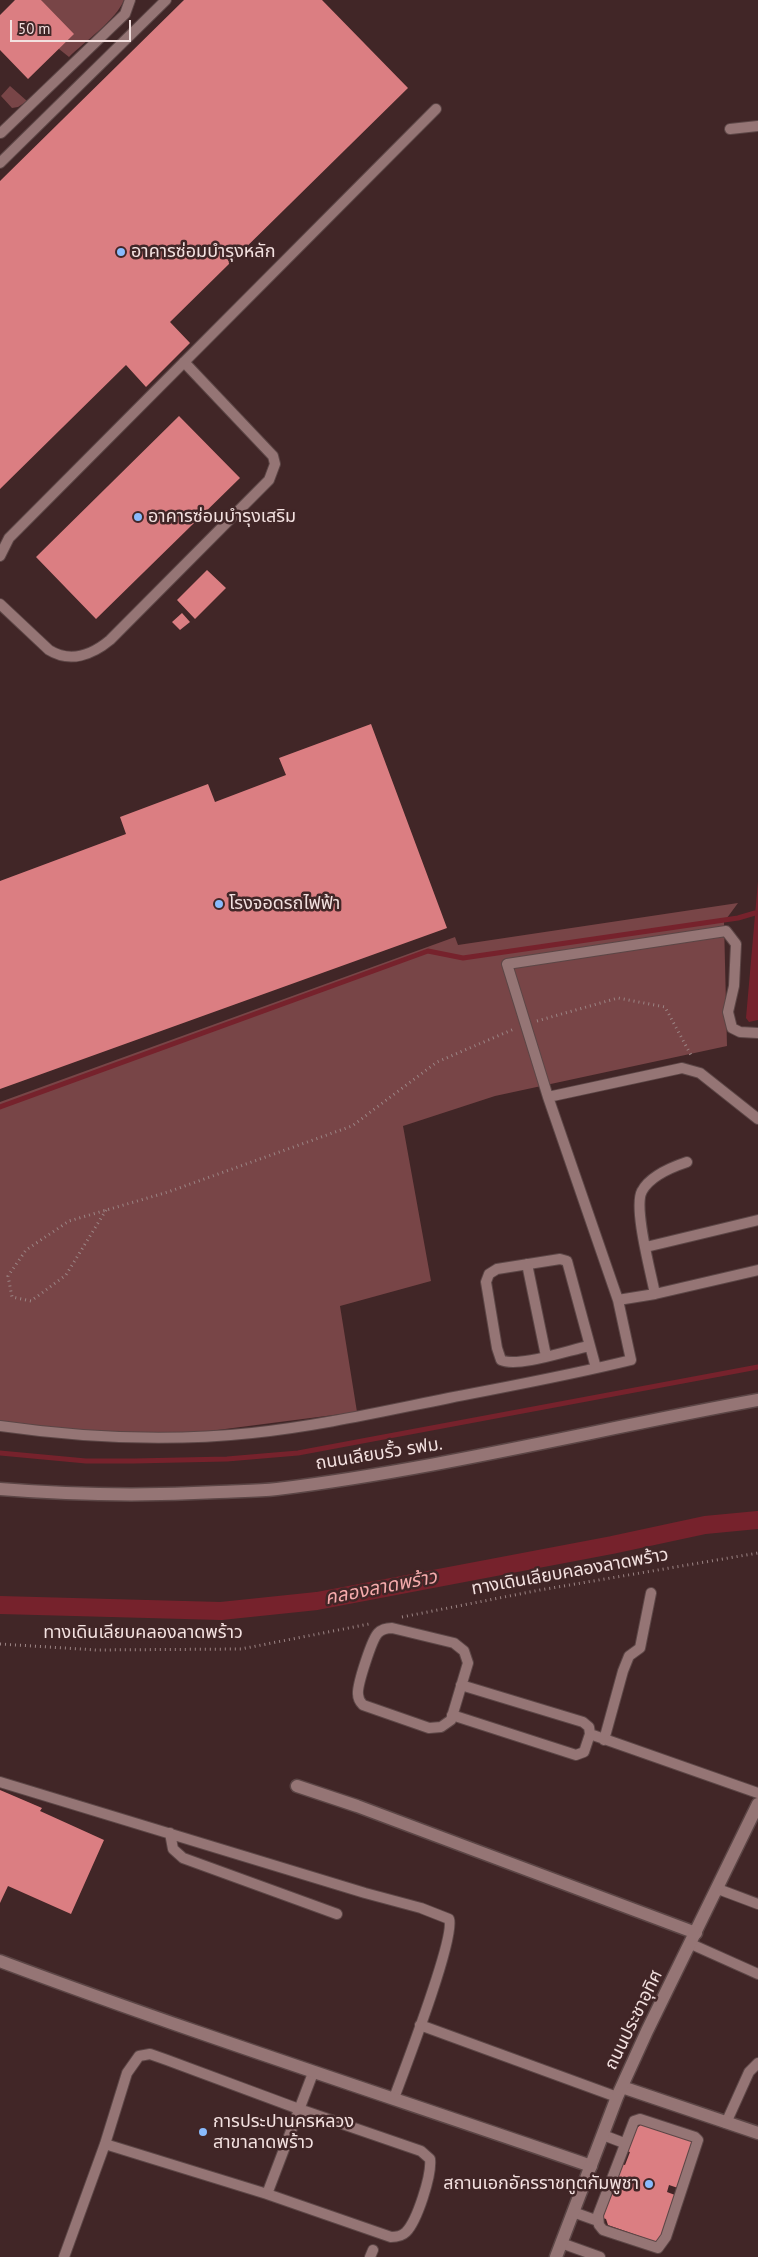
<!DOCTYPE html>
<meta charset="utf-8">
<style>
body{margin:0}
#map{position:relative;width:758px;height:2257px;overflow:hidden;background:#412627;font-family:"PT Sans",sans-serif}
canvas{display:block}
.scale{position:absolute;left:10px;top:20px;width:121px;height:22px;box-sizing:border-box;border:2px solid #f3e1e0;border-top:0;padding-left:6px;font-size:15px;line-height:18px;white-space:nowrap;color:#f3e1e0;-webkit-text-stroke:4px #412627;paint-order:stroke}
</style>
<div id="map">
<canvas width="758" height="2257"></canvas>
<div class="scale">50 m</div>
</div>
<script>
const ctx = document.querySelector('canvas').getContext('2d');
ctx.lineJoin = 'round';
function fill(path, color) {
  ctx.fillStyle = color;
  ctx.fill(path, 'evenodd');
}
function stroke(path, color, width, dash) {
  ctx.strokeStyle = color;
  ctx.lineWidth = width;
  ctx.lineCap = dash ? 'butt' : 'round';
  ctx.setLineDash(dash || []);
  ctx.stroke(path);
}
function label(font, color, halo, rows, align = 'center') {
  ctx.font = font + ' "PT Sans","Noto Sans Thai",sans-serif';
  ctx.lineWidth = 5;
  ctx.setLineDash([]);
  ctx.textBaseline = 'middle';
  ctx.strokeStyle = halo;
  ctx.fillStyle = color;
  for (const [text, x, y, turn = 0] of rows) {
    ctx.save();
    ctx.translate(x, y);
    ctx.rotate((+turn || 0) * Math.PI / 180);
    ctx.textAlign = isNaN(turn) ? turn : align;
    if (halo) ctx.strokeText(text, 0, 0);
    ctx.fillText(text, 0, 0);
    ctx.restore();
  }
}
fill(new Path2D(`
 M41 0H124C116 20 84 42 69 57L59 49Z
 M10 86 27 101 18 107 12 108 1 96Z
 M738 903 724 922 727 1046 495 1096 403 1126 431 1281 340 1306 357 1412 171 1436 84 1433 0 1422V1102L455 937 458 945Z`), '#784547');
fill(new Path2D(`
 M758 881V1020L749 1022 746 1018Z`), '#76222c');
stroke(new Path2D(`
 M0 1107 428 951 463 958 738 918 755 913
 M0 1453 86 1461H134L227 1459 298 1453 758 1367`), '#76222c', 5);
stroke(new Path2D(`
 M0 1605 221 1611 317 1601 612 1545 705 1525 758 1520`), '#76222c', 18);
fill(new Path2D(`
 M15 0H41L74 34 28 79 0 50V15Z
 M184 0H322L408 88 170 322 190 343 146 387 126 365 0 489V181Z
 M179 416 240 478 96 619 36 557Z
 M207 570 226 588 195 619 177 600Z
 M182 613 190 622 180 630 172 622Z
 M371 724 447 928 0 1089V881L126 834 120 817 208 784 215 802 286 775 279 758Z
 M0 1790 42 1808 40 1811 104 1840 71 1914 8 1886 0 1903Z
 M642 2124 694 2141 678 2188 669 2185 667 2192 675 2195 659 2243 608 2225 606 2219 603 2218 611 2193 616 2194 620 2183 615 2182 621 2164 625 2165 630 2152 626 2151 635 2125 638 2127Z`), '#db7e82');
const lane = new Path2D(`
 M730 129 758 126
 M0 132 1 133 125 14 130 0
 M0 163 166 0
 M0 556 9 538 436 109
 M0 604 49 650C70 663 92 655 110 640L269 480 275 464 273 456 184 362
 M548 1097 682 1068 700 1073 758 1119
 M646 1247 758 1220
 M527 1264 546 1356
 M655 1294C651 1273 633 1207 642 1191 650 1176 672 1167 687 1162
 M618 1300 655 1294 758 1270
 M589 1346C569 1350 518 1368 501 1360L497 1348 486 1282 489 1274 497 1269 560 1259 567 1261 596 1368
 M0 1426C84 1438 168 1442 252 1433 319 1426 384 1411 449 1398 510 1386 571 1375 631 1360L618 1300 548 1097 507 964 726 931 736 944 734 986 728 1012 732 1028 740 1032 758 1033
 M392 1628 454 1643 464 1651 468 1663 451 1720 441 1727 429 1728 363 1705C360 1702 358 1699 358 1694 357 1685 372 1639 378 1633 382 1629 387 1628 392 1628Z
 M452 1715 576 1755 584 1752 590 1734 589 1727 583 1722 461 1685
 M590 1734 758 1793
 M604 1740 623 1671 629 1656 640 1648 651 1593
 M0 1782 365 1893 421 1908 449 1919C456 1936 404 2071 394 2098
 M170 1833 173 1849 183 1858 337 1914
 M718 1889 758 1904
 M691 1944 758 1974
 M420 2025 617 2097
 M640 2119 695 2137 698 2140 666 2237 658 2248 603 2230 599 2225 598 2215 634 2121Z
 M726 2123 749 2072 758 2063
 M603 2135 624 2143
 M267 2194 313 2073
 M573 2212 598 2221
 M561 2243 600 2257
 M64 2257 105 2144 127 2073 139 2056 150 2054 167 2060 299 2109 421 2151 430 2159C432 2175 417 2221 406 2232 402 2236 397 2237 391 2237L267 2194 105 2144
 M370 2257 373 2250`);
const street = new Path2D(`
 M297 1786 357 1806 696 1933
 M0 1961C195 2034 394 2098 591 2166
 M622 2087 758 2133`);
const secondary = new Path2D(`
 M0 1489C73 1495 146 1496 219 1492 238 1491 258 1491 277 1489 439 1469 598 1429 758 1400
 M556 2257 617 2097 647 2031 758 1804`);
stroke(lane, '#5c4646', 12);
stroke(street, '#5c4646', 15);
stroke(secondary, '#5c4646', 15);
stroke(new Path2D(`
 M537 1021 618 998 665 1007 692 1057
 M106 1210 66 1275 31 1301 12 1297 8 1276 26 1250 69 1221 168 1192 352 1126 437 1062 514 1029
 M402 1617 540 1590 758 1553
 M0 1644 96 1650 241 1649 369 1624`), '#9b8484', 3, [1, 4]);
stroke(lane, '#957575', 10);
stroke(street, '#957575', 12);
stroke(secondary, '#957575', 12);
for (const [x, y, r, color] of [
 [121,252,5,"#89bafc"],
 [138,517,5,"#89bafc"],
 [219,904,5,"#89bafc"],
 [203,2132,5,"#89bafc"],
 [649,2184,5,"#89bafc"]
]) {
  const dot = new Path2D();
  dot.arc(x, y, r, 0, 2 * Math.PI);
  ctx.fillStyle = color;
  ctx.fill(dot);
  stroke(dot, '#412627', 2);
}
label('18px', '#f3e1e0', '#412627', [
 ["อาคารซ่อมบำรุงหลัก",131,252],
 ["อาคารซ่อมบำรุงเสริม",148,517],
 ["โรงจอดรถไฟฟ้า",229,904],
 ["การประปานครหลวง",213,2122],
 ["สาขาลาดพร้าว",213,2143],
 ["สถานเอกอัครราชทูตกัมพูชา",639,2184,"right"]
], 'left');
label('18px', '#f3e1e0', '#412627', [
 ["ถนนเลียบรั้ว รฟม.",379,1454,-9],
 ["ทางเดินเลียบคลองลาดพร้าว",570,1572,-10],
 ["ทางเดินเลียบคลองลาดพร้าว",143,1633],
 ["ถนนประชาอุทิศ",634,2020,-64]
]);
label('italic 19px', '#f5abac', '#412627', [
 ["คลองลาดพร้าว",381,1588,-11]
]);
</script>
